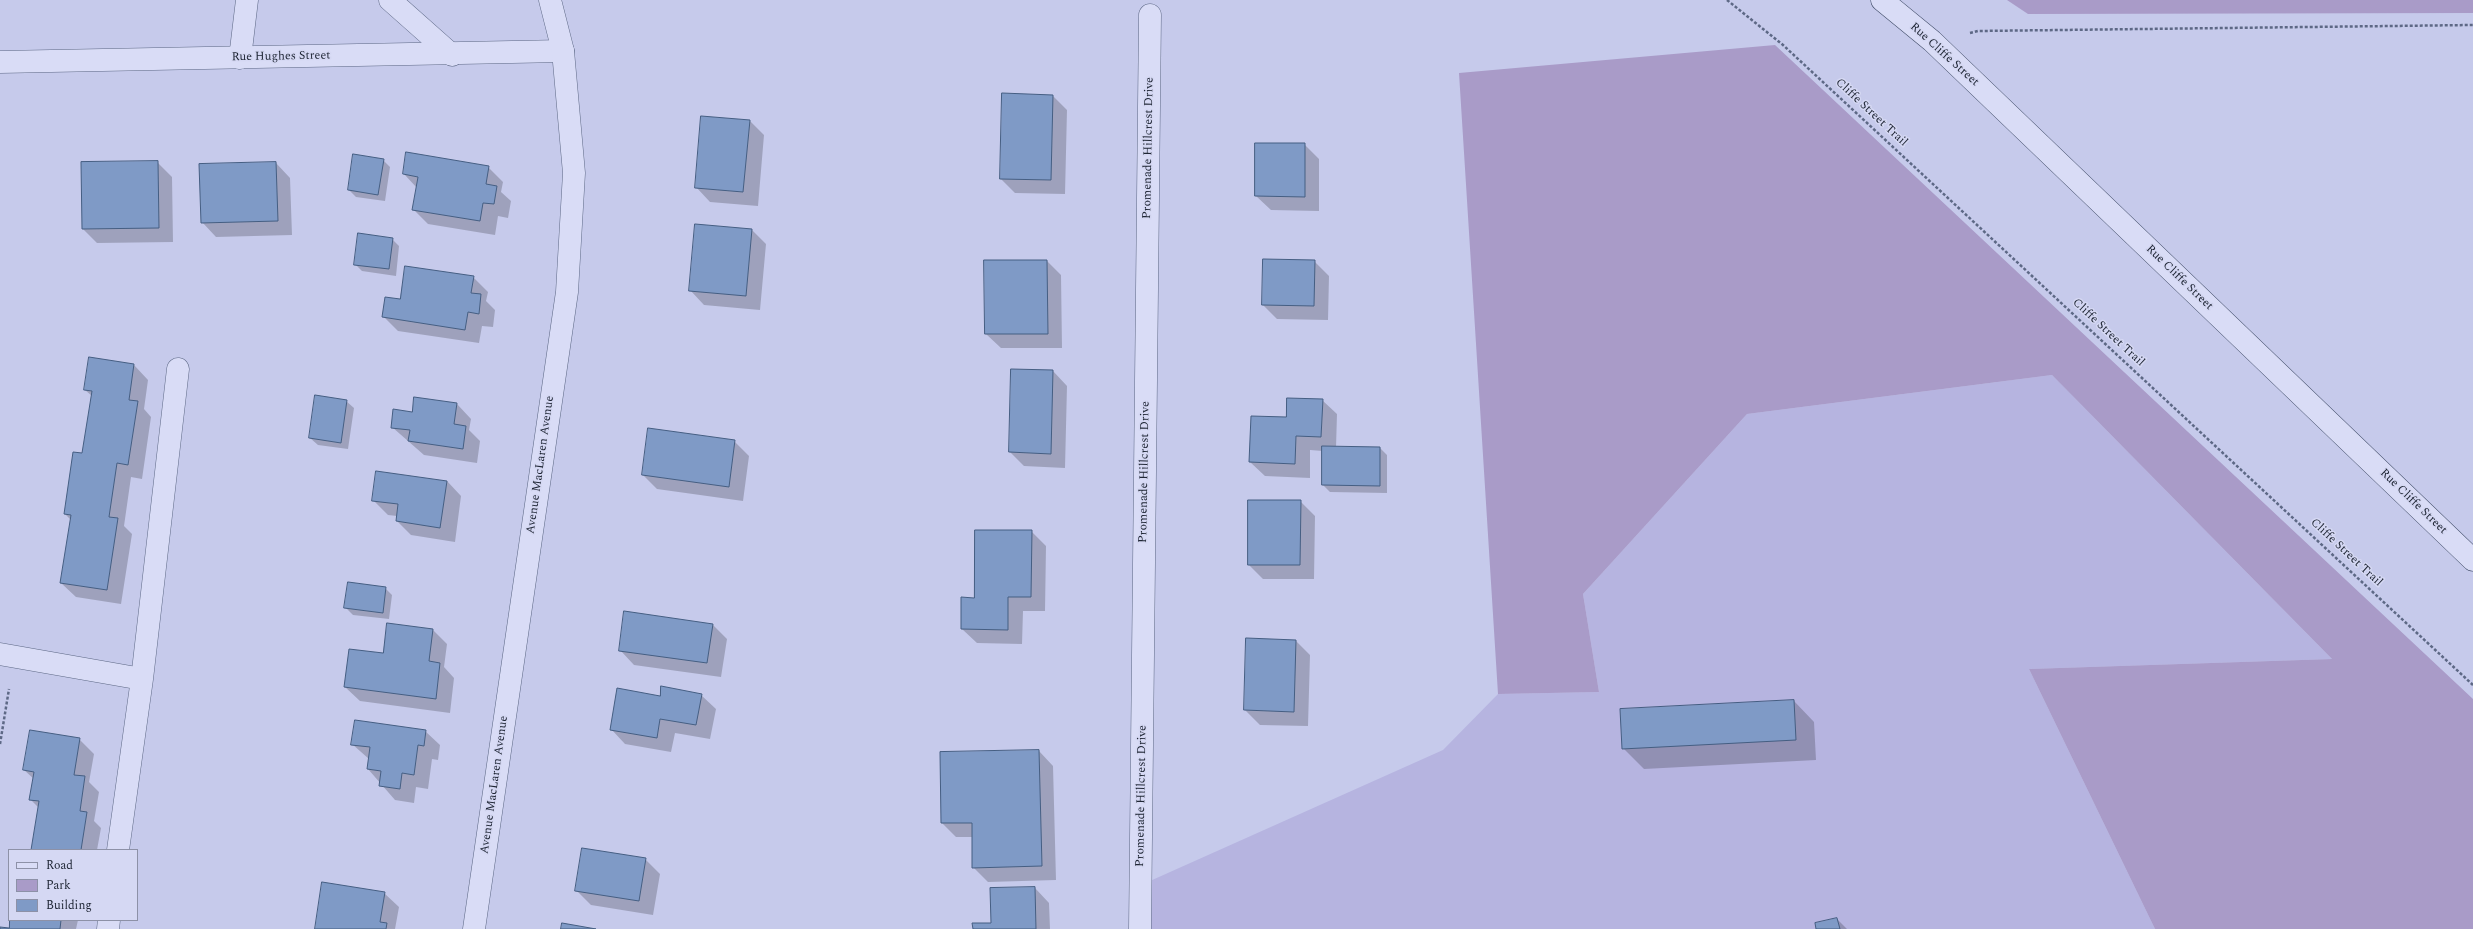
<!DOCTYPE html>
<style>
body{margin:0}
#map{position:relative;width:2473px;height:929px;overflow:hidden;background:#c6caeb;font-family:Spectral,serif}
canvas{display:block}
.legend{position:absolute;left:8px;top:849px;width:130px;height:72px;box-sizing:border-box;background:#d5d8f3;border:1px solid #8d91a7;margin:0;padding:5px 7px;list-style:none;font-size:12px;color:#202736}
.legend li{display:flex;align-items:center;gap:8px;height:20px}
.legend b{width:20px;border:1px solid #8d91a7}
</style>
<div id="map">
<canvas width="2473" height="929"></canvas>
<ul class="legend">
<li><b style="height:5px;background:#d9dcf6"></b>Road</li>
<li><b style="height:11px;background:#a99bc8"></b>Park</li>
<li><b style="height:11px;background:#7f9ac6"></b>Building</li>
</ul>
</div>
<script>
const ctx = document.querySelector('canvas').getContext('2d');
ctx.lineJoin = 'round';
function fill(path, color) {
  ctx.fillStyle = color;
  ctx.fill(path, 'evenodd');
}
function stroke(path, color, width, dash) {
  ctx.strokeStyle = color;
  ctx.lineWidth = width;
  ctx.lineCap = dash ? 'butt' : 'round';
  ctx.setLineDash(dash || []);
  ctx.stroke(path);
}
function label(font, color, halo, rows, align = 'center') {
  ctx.font = font + ' Spectral,serif';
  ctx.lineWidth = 3;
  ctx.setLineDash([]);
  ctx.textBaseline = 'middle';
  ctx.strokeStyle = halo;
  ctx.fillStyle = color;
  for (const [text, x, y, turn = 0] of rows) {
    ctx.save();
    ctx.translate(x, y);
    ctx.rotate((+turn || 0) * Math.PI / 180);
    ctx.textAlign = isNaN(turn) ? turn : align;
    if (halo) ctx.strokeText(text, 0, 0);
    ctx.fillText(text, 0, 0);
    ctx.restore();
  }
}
fill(new Path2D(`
 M2052 375 2332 659 2029 669 2155 929H1140L1141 885 1443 750 1498 694 1599 692 1583 594 1747 414Z`), '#b6b4e0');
fill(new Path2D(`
 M2007 0H2473V13L2028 14Z
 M1775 45 2473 699V929H2155L2029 669 2332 659 2052 375 1747 414 1583 594 1599 692 1498 694 1459 73Z`), '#a99bc8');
fill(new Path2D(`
 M1053 96 1067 110 1065 194 1015 193 1001 179Z
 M750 121 764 135 758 206 710 202 696 187Z
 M1304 144 1319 159V211L1271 210 1256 196Z
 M383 160 390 167 385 201 356 197 349 190Z
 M157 162 172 177 173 242 97 243 83 229Z
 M276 163 290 178 292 235 216 237 202 222Z
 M488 167 503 182 501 192 511 201 508 218 498 216 495 235 428 224 413 209 417 188 404 174Z
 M696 225 752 230 766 244 760 310 704 305 690 290Z
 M392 239 399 246 396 276 362 271 355 264Z
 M1047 261 1061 275 1062 348H1001L986 334Z
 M1314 261 1329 276 1328 320 1277 319 1263 305Z
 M473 277 488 292 486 301 495 310 493 327 482 326 479 343 398 331 383 316 401 300Z
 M90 358 134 365 148 380 144 409 151 417 142 479 131 477 124 526 132 534 121 604 76 597 61 583 71 520 65 514 83 454 92 396 85 390Z
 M1053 371 1067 386 1065 468 1024 466 1010 452Z
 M1322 400 1337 414 1336 448H1380L1387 455V493L1330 492 1323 485V451L1310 450V478L1265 476 1250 462 1287 418Z
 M346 401 354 408 348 449 318 445 310 438Z
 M457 404 471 419 469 430 480 441 477 463 424 455 392 427 413 413Z
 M734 441 749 456 743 501 657 489 643 475Z
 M447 481 461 496 455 542 411 535 397 521V516L388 515 373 500Z
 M1300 501 1315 516 1314 579H1263L1249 565Z
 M1031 531 1046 546 1045 611H1023L1022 644 977 643 962 629 975 599Z
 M385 588 392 595 389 619 353 615 345 607Z
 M713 625 727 639 721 677 634 665 620 650Z
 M433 630 447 644 444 667 454 678 450 713 360 701 345 687 383 654Z
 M1247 639 1296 641 1310 655 1308 726 1260 725 1245 710Z
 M701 695 716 709 710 739 675 733 671 752 625 744 611 729 660 697Z
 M1794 701 1814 722 1816 760 1644 769 1623 748Z
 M425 731 440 745 438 760 432 759 428 789 416 787 414 803 395 800 368 769 369 759 352 744Z
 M79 739 94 754 89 782 99 792 94 821 101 828 97 850H32L39 808 30 799 34 779 24 770Z
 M1039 751 1053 766 1056 880 988 882 973 867V837H956L942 823Z
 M645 859 660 874 653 915 591 905 576 890Z
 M1035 888 1049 903 1050 929H974L992 924Z
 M384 893 399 907 395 929H317Z
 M1837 919 1847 929H1817Z
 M11 920H78L76 929H10Z`), '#0003');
const building = new Path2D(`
 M1002 93 1053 95 1051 180 1000 179Z
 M701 116 750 120 743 192 695 188Z
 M1255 143H1305V197L1255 196Z
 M406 152 489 166 486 184 497 186 494 204 483 203 480 221 412 210 418 177 403 174Z
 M353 154 384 159 378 195 348 190Z
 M158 161 159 228 82 229 81 162Z
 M276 162 278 221 201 223 199 164Z
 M695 224 752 229 746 296 689 291Z
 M358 233 393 238 389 269 354 265Z
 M1263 259 1315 260 1314 306 1262 305Z
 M984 260H1047L1048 334H985Z
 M405 266 474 276 471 293 481 294 479 314 468 312 465 330 382 317 385 297 400 299Z
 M89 357 134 364 129 400 138 401 128 465 117 463 109 517 118 518 107 590 60 583 71 515 64 514 73 452 82 453 92 391 84 390Z
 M1011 369 1053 370 1051 454 1009 452Z
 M315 395 347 400 341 443 309 438Z
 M414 397 457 403 454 424 466 426 463 449 408 441 410 430 391 428 393 409 412 412Z
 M1287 398 1323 399 1321 437 1296 436 1295 464 1249 462 1251 416 1286 417Z
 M648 428 735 440 729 487 642 475Z
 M1322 446 1380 447V486L1322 485Z
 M376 471 447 481 440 528 396 521 398 504 372 501Z
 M1248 500H1301L1300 565H1248Z
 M975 530H1032L1031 597H1008V630L961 629V597L974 598Z
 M348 582 386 587 383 613 344 608Z
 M624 611 713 624 707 663 619 651Z
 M387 623 433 629 429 661 440 663 436 699 344 687 349 649 383 653Z
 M1246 638 1296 640 1294 712 1244 710Z
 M661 686 702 694 696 725 660 719 657 738 610 730 617 688 660 696Z
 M1794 700 1796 740 1622 749 1620 709Z
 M355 720 426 730 424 746 418 745 414 775 402 773 400 789 379 786 381 771 367 769 370 747 351 745Z
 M30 730 80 738 74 775 85 776 80 811 87 812 81 850H31L39 801 29 800 34 772 23 770Z
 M1039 750 1042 866 972 868V823H941L940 752Z
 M582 848 646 858 639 901 575 891Z
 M322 882 385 892 380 922 387 923 386 929H315Z
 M1035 887 1036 929H973L972 923H991L990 888Z
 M1837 918 1840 929H1816L1815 923Z
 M10 920H61L60 929H0V927L9 928Z
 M562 923 596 929H561Z`);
fill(building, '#7f9ac6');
stroke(building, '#455e82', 1);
const service = new Path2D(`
 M390 0 452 55
 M240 58 247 0
 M0 654 142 679
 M118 850 142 679 178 369
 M108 929 109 920`);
const minor = new Path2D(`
 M0 62 563 51
 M1140 929 1150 15`);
const tertiary = new Path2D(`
 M474 929 567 292 574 173 563 51 550 0`);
const secondary = new Path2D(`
 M1882 0 1932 41 2473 560`);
stroke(service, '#5d6885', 23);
stroke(minor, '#5d6885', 23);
stroke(tertiary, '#5d6885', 23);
stroke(secondary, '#404c67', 23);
stroke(new Path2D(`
 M1727 0 1783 45 2473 685
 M1970 33 1978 31 2473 25
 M0 744 9 689`), '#5d6885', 2.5, [3, 2]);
stroke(service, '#d9dcf6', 22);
stroke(minor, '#d9dcf6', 22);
stroke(tertiary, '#d9dcf6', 22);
stroke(secondary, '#d9dcf6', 22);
label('12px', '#202736', '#d5d8f3', [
 ["Rue Cliffe Street",1944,55,42],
 ["Rue Hughes Street",281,57,-1],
 ["Cliffe Street Trail",1871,113,43],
 ["Promenade Hillcrest Drive",1149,148,-89],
 ["Rue Cliffe Street",2179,278,44],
 ["Cliffe Street Trail",2108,333,43],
 ["Avenue MacLaren Avenue",541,465,-82],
 ["Promenade Hillcrest Drive",1145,472,-89],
 ["Rue Cliffe Street",2413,502,44],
 ["Cliffe Street Trail",2346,553,43],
 ["Avenue MacLaren Avenue",495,785,-82],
 ["Promenade Hillcrest Drive",1142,796,-89]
]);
</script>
